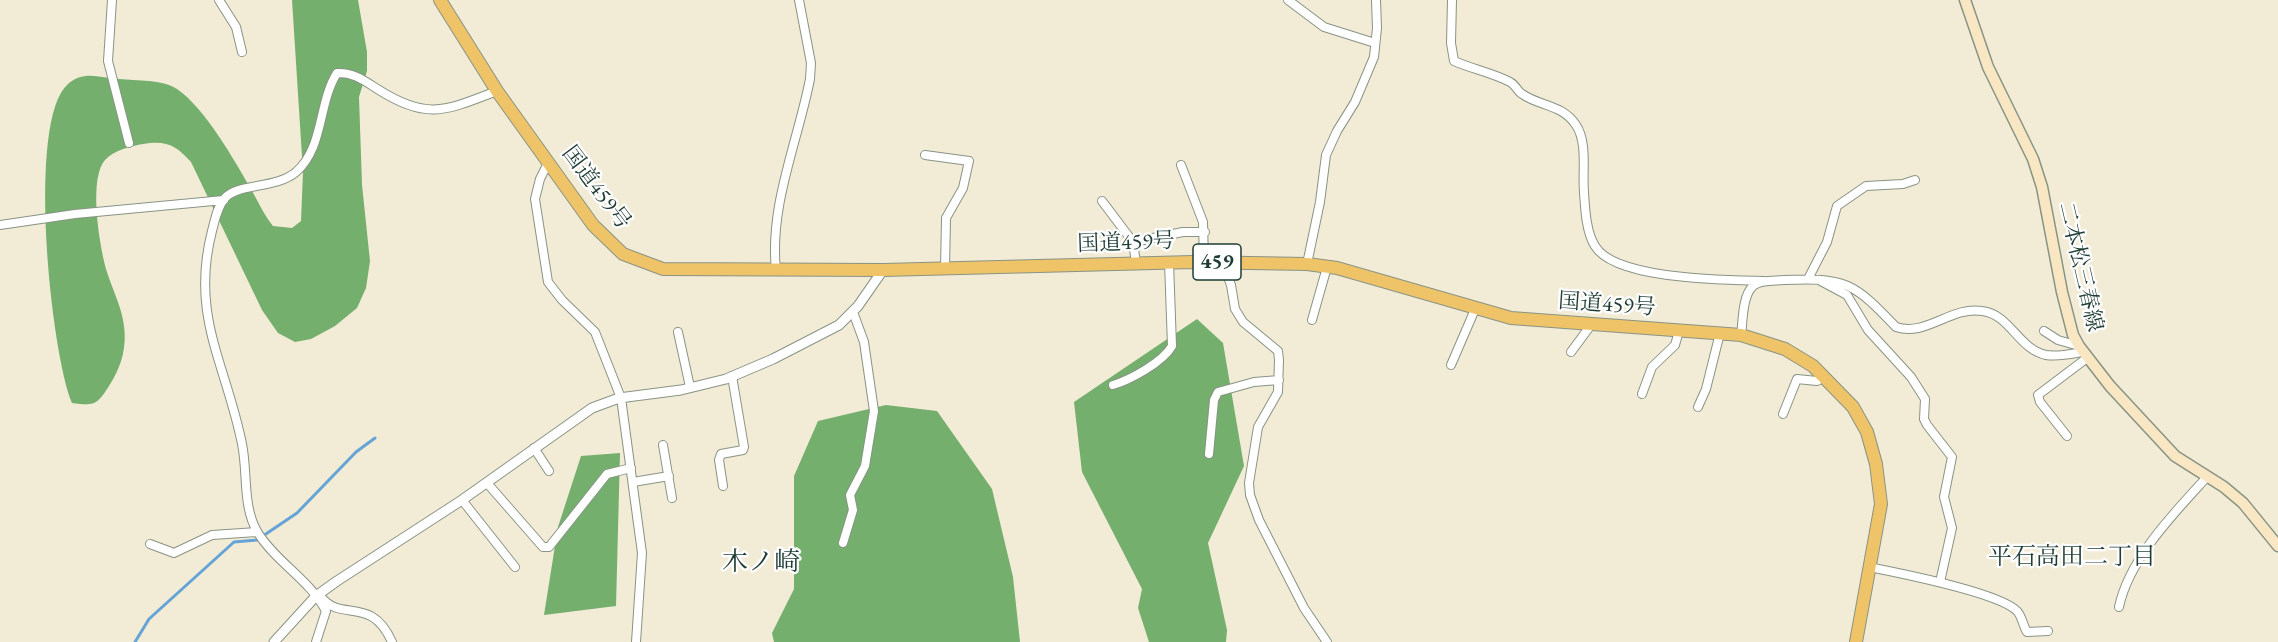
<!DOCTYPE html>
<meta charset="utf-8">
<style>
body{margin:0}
canvas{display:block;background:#f2ebd6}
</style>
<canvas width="2278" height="642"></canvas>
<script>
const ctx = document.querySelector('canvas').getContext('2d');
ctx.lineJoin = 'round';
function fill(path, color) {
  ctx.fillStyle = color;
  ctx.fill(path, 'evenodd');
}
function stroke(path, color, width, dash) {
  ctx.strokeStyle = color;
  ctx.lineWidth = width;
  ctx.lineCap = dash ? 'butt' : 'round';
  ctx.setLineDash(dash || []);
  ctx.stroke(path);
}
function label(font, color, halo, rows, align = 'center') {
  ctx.font = font + ' "EB Garamond","Noto Serif JP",serif';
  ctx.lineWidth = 4.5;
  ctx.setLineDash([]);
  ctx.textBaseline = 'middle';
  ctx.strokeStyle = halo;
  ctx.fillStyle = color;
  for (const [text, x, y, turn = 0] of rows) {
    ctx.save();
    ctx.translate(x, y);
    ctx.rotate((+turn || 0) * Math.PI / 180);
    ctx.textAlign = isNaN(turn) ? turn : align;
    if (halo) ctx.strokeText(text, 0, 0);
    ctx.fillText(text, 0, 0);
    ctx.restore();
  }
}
fill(new Path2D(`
 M292 0H358L367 52V71L359 97 362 185 370 261 366 288 357 308 335 326 311 339 295 342 278 333 262 310 191 162C176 145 166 140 143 144 132 146 114 150 105 160 88 180 100 248 107 272 112 288 120 304 123 320 128 345 122 366 109 386 97 405 94 406 72 403 51 353 26 120 68 84 84 70 100 78 119 79 137 81 162 79 177 89 205 108 235 161 252 191 259 203 264 215 273 226L292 228 301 221 303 172Z
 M1197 319 1223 343 1244 466 1208 543 1227 630 1226 642H1149L1138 608 1142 589 1082 472 1074 402Z
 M886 405 937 411 992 489 1013 577 1020 642H774L772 633 794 589V476L818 421Z
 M620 453 616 606 544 615 558 527 581 456Z`), '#74af6e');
stroke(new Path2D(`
 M135 642 149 619 234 542 257 540 297 513 356 452 375 438`), '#65a4d7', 3);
const minor = new Path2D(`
 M112 0 108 61 129 143
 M219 0 236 27 242 52
 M1288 0 1324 27 1375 43
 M1452 0 1451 43 1454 61C1472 69 1493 73 1510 82 1516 85 1517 91 1522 94 1541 107 1562 104 1576 125 1588 143 1582 172 1584 192 1585 208 1586 232 1595 246 1615 280 1727 280 1764 281
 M925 155 969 161 963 188 946 218 945 269
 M549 161 540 179 535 199 548 282 562 300 595 332 621 398 642 553 636 642
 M1181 165 1203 222 1204 262
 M1102 201 1133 242 1136 263
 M0 225 75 214 224 200
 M1133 242 1183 232H1205
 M1222 262 1231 285 1235 309 1243 322 1278 351 1279 360 1278 392 1258 427 1249 483 1250 495 1259 520 1304 608 1327 642
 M1307 264 1320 202 1326 155 1337 131 1355 102 1374 57 1377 28 1376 0
 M776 270C769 206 798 141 810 79L811 63 799 0
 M1808 279 1827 242 1837 206 1866 186 1903 184 1915 180
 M1819 280 1847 295 1868 330 1911 377 1925 399 1924 419 1927 425 1952 457 1944 497 1952 528 1940 582
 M1312 320 1327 267
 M2044 331 2058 340 2079 346
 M678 332 690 387
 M1741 335C1743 322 1742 296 1753 286 1760 279 1774 281 1784 280 1846 277 1854 283 1896 327 1926 337 1951 306 1982 311 2010 314 2018 349 2046 355 2058 357 2071 354 2083 352
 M1571 352 1591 325
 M1451 365 1476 307
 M1113 385C1130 380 1163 362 1172 346L1169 262
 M1642 394 1652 367 1675 345 1679 331
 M1698 407 1706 389 1720 333
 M1783 414 1797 379 1817 381 1825 376
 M2067 436 2040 402 2038 395 2087 358
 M663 445 672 498
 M534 448 549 471
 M1209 454 1214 400 1218 392 1254 382 1279 380
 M633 482 669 476
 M487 483 543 547H549L607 474 631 468
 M723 486 719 460 721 454 743 450 744 447 732 376
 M462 500 515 567
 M843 543 853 510 850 495 865 466 874 411 864 342 853 312
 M150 544 174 553 212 535 257 532
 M1869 567C1898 573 1998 592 2017 611 2022 616 2023 626 2027 632L2048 631
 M322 598C342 622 371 595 392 642
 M2119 607C2129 559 2174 513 2206 478
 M316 642 326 611C310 580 276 562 258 533 242 507 248 472 242 444 226 364 190 316 212 231 215 220 217 207 225 198 238 183 276 189 296 172 324 148 318 103 337 73 354 72 366 82 379 90 428 121 447 110 497 91`);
const tertiary = new Path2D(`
 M274 642 316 596 337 581 462 500 592 408 619 398 681 390 726 379 773 359 839 325 858 306 883 270`);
const secondary = new Path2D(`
 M1965 0 1988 67 2033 159 2042 187 2062 292 2073 335 2079 346 2110 386 2175 456 2224 487 2243 503 2278 546`);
const trunk = new Path2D(`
 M440 0 497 91 593 225 623 254 663 269 883 270 1193 262 1307 264 1337 268 1511 318 1741 335 1785 349 1813 366 1853 407 1867 432 1876 464 1881 504 1856 642`);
stroke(minor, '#889485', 10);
stroke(tertiary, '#889485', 11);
stroke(secondary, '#889485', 13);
stroke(trunk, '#889485', 14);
stroke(minor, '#fff', 8);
stroke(tertiary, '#fff', 9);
stroke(secondary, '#f9e7c3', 10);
stroke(trunk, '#efc469', 12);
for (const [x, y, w] of [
 [1217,262,48]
]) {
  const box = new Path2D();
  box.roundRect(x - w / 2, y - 18, w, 36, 4.5);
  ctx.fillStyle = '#fff';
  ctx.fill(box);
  stroke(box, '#1f3d34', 1.5);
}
label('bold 21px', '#1f3d34', null, [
 ["459",1217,262]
]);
label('22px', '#1f3d34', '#fff', [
 ["国道459号",596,188,53],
 ["国道459号",1126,243,-2],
 ["二本松三春線",2080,267,77],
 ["国道459号",1607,305,4]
]);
label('24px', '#1f3d34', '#fff', [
 ["平石高田二丁目",2072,557]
]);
label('26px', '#1f3d34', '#fff', [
 ["木ノ崎",761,563]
]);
</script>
